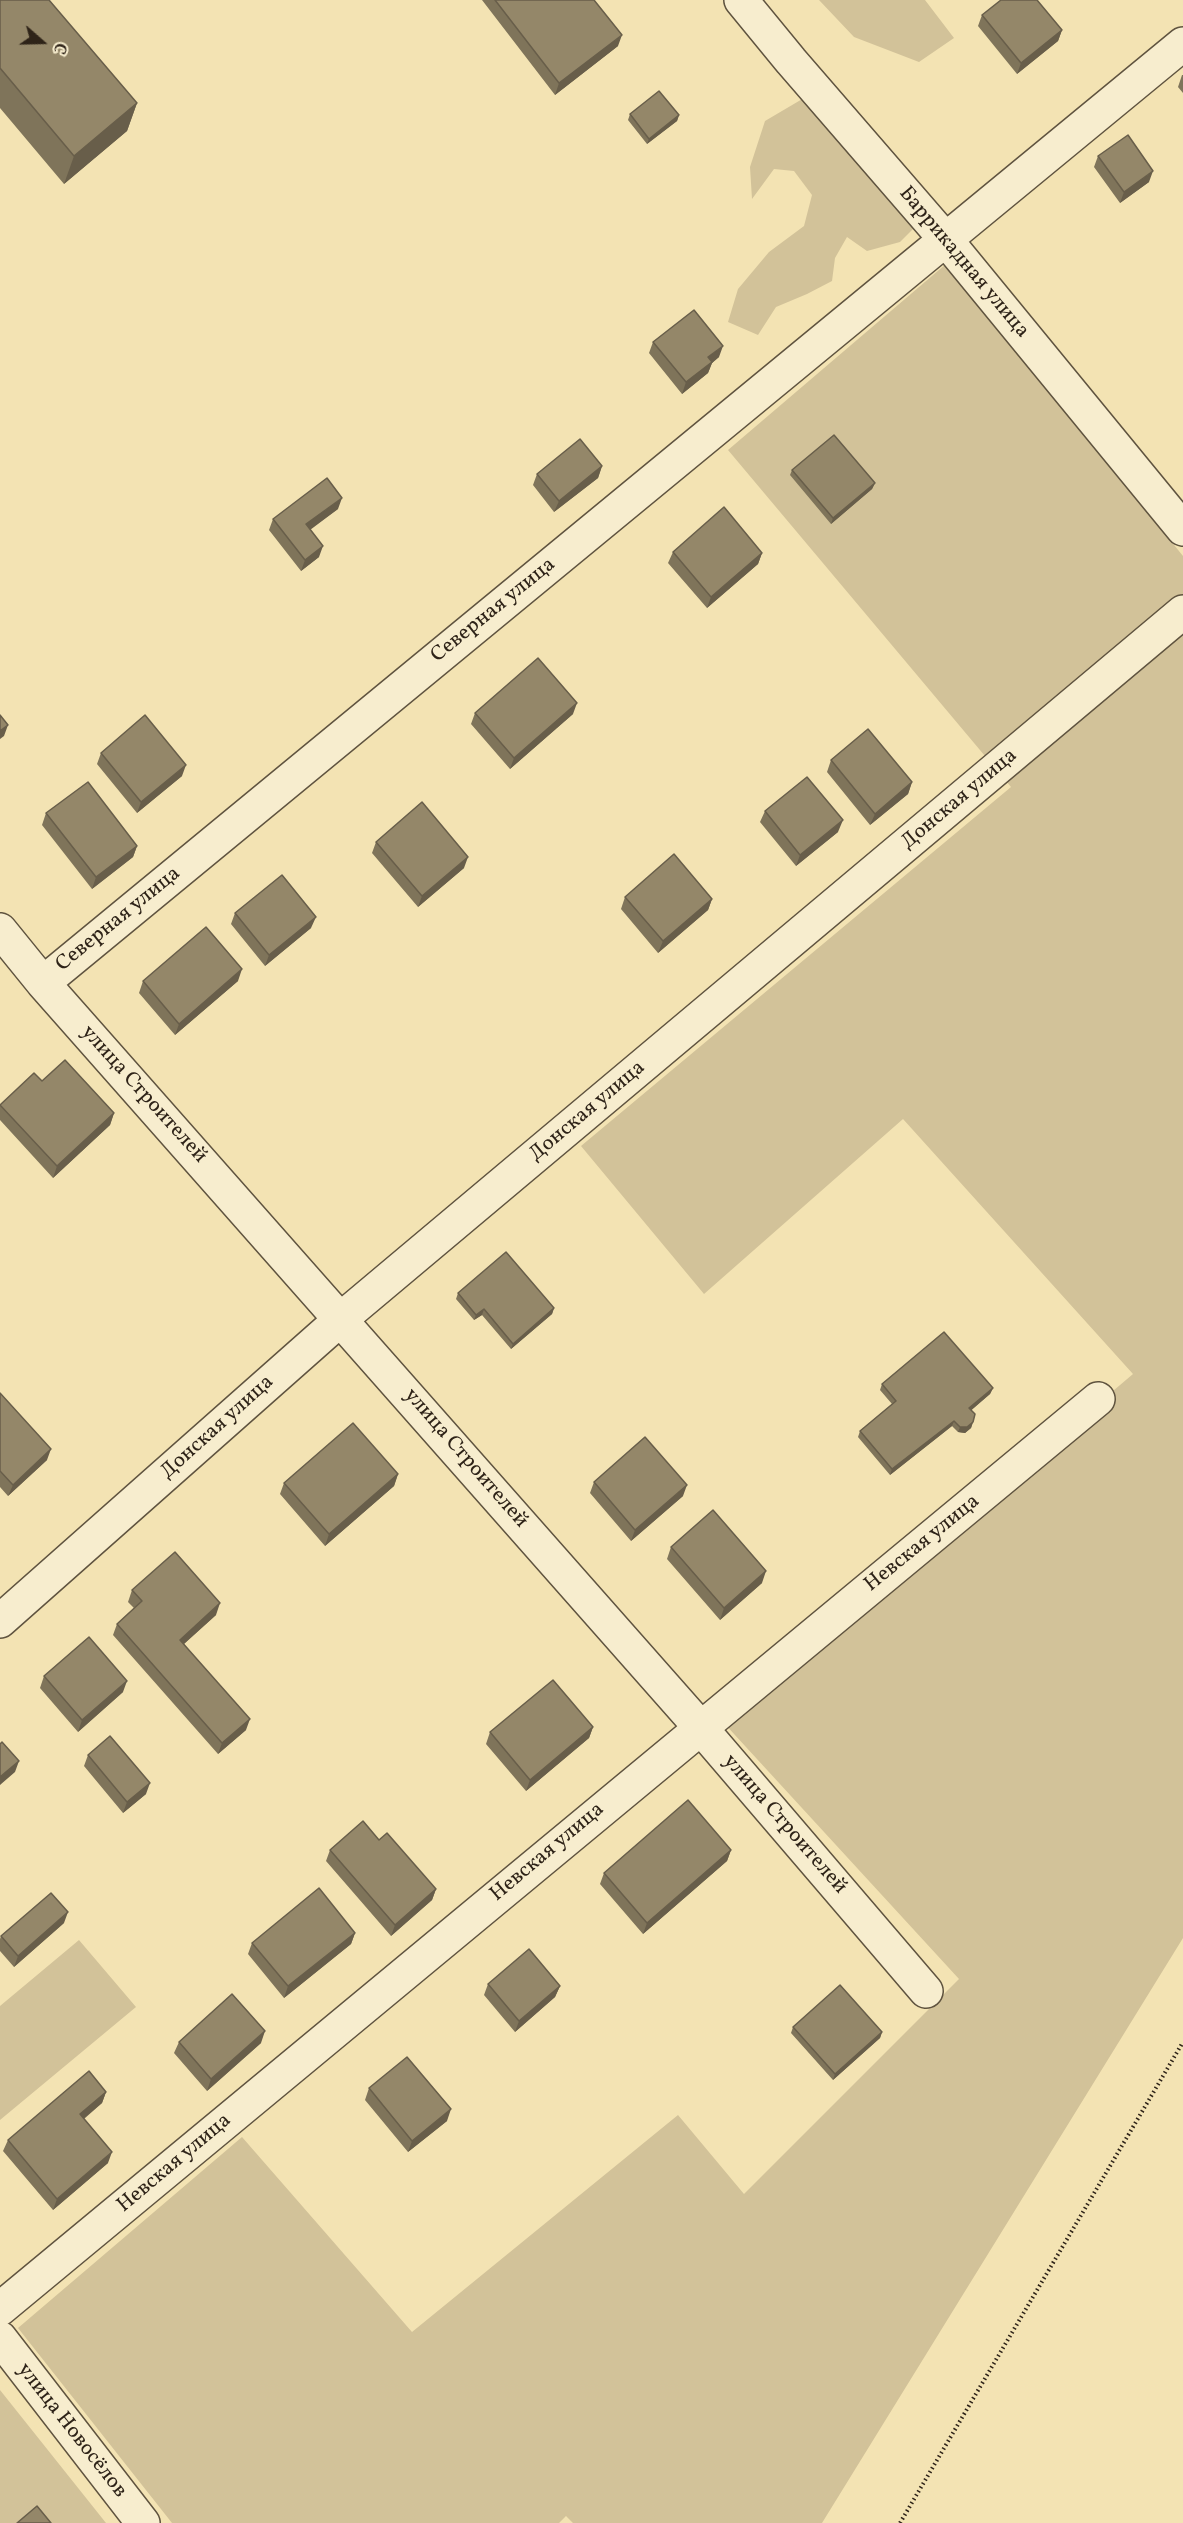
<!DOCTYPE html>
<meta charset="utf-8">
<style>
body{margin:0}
#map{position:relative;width:1183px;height:2523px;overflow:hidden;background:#f3e3b3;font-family:Vollkorn,serif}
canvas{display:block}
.north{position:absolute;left:12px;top:12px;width:60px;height:60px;-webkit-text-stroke:4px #f7edce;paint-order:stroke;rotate:110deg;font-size:16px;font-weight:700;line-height:24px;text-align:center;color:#2e2318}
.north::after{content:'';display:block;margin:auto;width:21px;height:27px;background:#2e2318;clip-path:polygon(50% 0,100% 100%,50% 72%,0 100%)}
</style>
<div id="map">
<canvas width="1183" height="2523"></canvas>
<div class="north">С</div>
</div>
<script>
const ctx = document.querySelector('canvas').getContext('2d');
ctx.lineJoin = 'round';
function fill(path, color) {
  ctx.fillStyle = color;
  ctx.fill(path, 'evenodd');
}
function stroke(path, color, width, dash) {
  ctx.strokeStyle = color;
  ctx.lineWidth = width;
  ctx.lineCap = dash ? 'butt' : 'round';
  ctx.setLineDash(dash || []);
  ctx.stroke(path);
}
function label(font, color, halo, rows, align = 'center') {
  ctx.font = font + ' Vollkorn,serif';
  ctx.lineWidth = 6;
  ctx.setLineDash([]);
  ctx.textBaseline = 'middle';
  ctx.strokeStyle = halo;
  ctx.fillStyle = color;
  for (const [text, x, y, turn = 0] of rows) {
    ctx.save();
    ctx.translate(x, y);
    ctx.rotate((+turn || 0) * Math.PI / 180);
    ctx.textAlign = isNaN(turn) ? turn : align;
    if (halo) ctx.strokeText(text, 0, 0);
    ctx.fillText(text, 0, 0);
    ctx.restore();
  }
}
fill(new Path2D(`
 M819 0H925L954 38 919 62 854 37Z
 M804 98 917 225 900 242 867 251 847 237 835 258 832 281 807 294 776 307 758 335 728 322 738 289 769 252 804 226 812 195 794 171 774 169 752 199 750 167 765 121Z
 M946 264 1183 556V1938L822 2523H573L566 2516 559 2523H172L18 2328 242 2137 412 2332 678 2115 744 2194 959 1979 723 1722 1133 1374 903 1119 704 1294 581 1146 1011 787 728 450Z
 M79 1940 136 2007 0 2120V2006Z
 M0 2390 106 2523H0Z`), '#d2c299');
const minor = new Path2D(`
 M741 0 791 61 946 240 1183 529
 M0 930 43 983 700 1727 926 1991
 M43 983 1183 44
 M0 1621 341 1319 1183 612
 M0 2309 1098 1399
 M0 2338 143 2523`);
stroke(minor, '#5f533f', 36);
stroke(new Path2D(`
 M900 2523 1183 2042`), '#2e2318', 4, [1.5, 3]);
stroke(minor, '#f7edce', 33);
fill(new Path2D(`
 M0 0 137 103 127 131 64 184 0 108Z
 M482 0H594L618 46 555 95Z
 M982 15 1062 30 1058 41 1017 74 978 26Z
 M1182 75H1183V93L1178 87Z
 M630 114 679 115 677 121 647 144 628 120Z
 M1098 156 1149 182 1120 203 1094 167Z
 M653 342 719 357 712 363 708 373 682 394 649 353Z
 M602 466 598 478 554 512 533 485 537 474Z
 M792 470 875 483 872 489 831 524 790 475Z
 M338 509 310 529 319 557 301 571 269 530 273 519Z
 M673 552 762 553 758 564 707 608 668 563Z
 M475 713 573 714 510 769 471 724Z
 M101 753 182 776 137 813 97 764Z
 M831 760 912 782 908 794 870 825 827 772Z
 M765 811 838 832 796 866 760 822Z
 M46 813 137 846 133 857 92 889 42 825Z
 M376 842 464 868 418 907 372 853Z
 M625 897 712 899 708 910 658 953 621 909Z
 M235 913 311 928 265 966 231 924Z
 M143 981H238L175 1035 139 993Z
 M42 1081 114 1113 110 1125 53 1178 0 1120V1105Z
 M458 1293 554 1308 552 1314 511 1349 482 1315 474 1320 456 1299Z
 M882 1384 993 1388 990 1394 971 1410 973 1422 971 1428 965 1433 958 1432 952 1426 890 1475 858 1437 860 1431 892 1404 880 1390Z
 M0 1393 47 1460 8 1496 0 1487Z
 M398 1474 394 1486 325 1546 280 1494 284 1483Z
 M594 1482 683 1496 631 1541 590 1493Z
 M671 1547 762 1583 720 1620 667 1559Z
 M132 1590 216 1615 184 1644 246 1730 218 1754 113 1635 117 1624 134 1608 128 1602Z
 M44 1676 123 1692 78 1732 40 1688Z
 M593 1727 589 1738 526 1791 486 1744 490 1732Z
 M88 1755 146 1794 123 1813 84 1766Z
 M379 1840 436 1889 432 1900 391 1936 326 1861 330 1850Z
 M731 1850 727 1861 643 1934 600 1884 604 1873Z
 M64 1923 14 1967 0 1951V1939L1 1936Z
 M355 1933 351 1944 284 1998 248 1954 252 1943Z
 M488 1984 560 1986 555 1997 515 2032 484 1995Z
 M793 2027 882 2032 880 2038 833 2080 791 2033Z
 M179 2042 261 2043 207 2091 174 2053Z
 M369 2088 447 2121 408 2152 365 2100Z
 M106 2092 102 2103 84 2119 108 2163 53 2210 3 2151 8 2140Z`), '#7f745a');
fill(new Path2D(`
 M1062 30 1058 41 1017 74 1021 63Z
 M622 35 618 46 555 95 559 83Z
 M137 103 127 131 64 184 74 156Z
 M679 115 677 121 647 144 649 139Z
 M1153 171 1149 182 1120 203 1124 192Z
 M723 346 719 357 712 363 708 373 682 394 686 382 708 357Z
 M602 466 598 478 554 512 559 501Z
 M875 483 872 489 831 524 833 518Z
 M342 498 338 509 302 536 306 524Z
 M323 546 319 557 301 571 305 560Z
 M762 553 758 564 707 608 711 597Z
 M577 703 573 714 510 769 514 758Z
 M8 725 4 736 0 739V731Z
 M186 765 182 776 137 813 141 802Z
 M912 782 908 794 870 825 875 814Z
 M843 820 838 832 796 866 800 855Z
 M137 846 133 857 92 889 96 877Z
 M468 857 464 868 418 907 422 896Z
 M712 899 708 910 658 953 663 941Z
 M316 917 311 928 265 966 269 955Z
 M242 969 238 981 175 1035 179 1024Z
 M114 1113 110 1125 53 1178 57 1166Z
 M554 1308 552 1314 511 1349 513 1344Z
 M484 1309 482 1315 474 1320 476 1315Z
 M993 1388 990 1394 967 1414 969 1408Z
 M954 1421 952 1426 890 1475 892 1469Z
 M973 1422 971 1428 965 1433 958 1432 960 1427Z
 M51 1449 47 1460 8 1496 13 1485Z
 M398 1474 394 1486 325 1546 329 1534Z
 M687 1485 683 1496 631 1541 635 1530Z
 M766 1571 762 1583 720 1620 724 1608Z
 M220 1603 216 1615 176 1651 180 1640Z
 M127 1681 123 1692 78 1732 82 1720Z
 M250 1719 246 1730 218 1754 222 1743Z
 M593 1727 589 1738 526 1791 530 1780Z
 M19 1761 15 1772 0 1785V1777Z
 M150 1783 146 1794 123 1813 127 1802Z
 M731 1850 727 1861 643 1934 647 1923Z
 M436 1889 432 1900 391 1936 395 1925Z
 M68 1912 64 1923 14 1967 18 1956Z
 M355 1933 351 1944 284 1998 288 1986Z
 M560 1986 555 1997 515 2032 519 2021Z
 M265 2031 261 2043 207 2091 211 2079Z
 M882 2032 880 2038 833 2080 835 2074Z
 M106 2092 102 2103 76 2125 80 2114Z
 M451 2109 447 2121 408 2152 412 2141Z
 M112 2152 108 2163 53 2210 57 2199Z`), '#685e4a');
const building = new Path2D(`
 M0 0H49L137 103 74 156 0 68Z
 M495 0H594L622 35 559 83Z
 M1001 0H1037L1062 30 1021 63 982 15Z
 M659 91 679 115 649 139 630 114Z
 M1128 135 1153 171 1124 192 1098 156Z
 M694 310 723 346 708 357 712 362 686 382 653 342Z
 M834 435 875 483 833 518 792 470Z
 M580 439 602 466 559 501 537 474Z
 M327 478 342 498 306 524 323 546 305 560 273 519Z
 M724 507 762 553 711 597 673 552Z
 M538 658 577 703 514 758 475 713Z
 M0 715 8 725 0 731Z
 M145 715 186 765 141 802 101 753Z
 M868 729 912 782 875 814 831 760Z
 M807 777 843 820 800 855 765 811Z
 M88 782 137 846 96 877 46 813Z
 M422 802 468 857 422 896 376 842Z
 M674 854 712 899 663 941 625 897Z
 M282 875 316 917 269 955 235 913Z
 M206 927 242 969 179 1024 143 981Z
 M65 1060 114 1113 57 1166 0 1105 34 1073 42 1081Z
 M506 1252 554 1308 513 1344 484 1309 476 1315 458 1293Z
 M944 1332 993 1388 969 1408 975 1414 973 1422 967 1427H960L954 1421 892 1469 860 1431 896 1401 882 1384Z
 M0 1393 51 1449 13 1485 0 1471Z
 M353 1423 398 1474 329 1534 284 1483Z
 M645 1437 687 1485 635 1530 594 1482Z
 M713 1510 766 1571 724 1608 671 1547Z
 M175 1552 220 1603 180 1640 250 1719 222 1743 117 1624 142 1601 132 1590Z
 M89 1637 127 1681 82 1720 44 1676Z
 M553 1680 593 1727 530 1780 490 1732Z
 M110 1736 150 1783 127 1802 88 1755Z
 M2 1742 19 1761 0 1777V1744Z
 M688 1800 731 1850 647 1923 604 1873Z
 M363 1821 379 1840 387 1833 436 1889 395 1925 330 1850Z
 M319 1888 355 1933 288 1986 252 1943Z
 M51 1893 68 1912 18 1956 1 1936Z
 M529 1949 560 1986 519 2021 488 1984Z
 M840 1985 882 2032 835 2074 793 2027Z
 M232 1994 265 2031 211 2079 179 2042Z
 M407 2057 451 2109 412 2141 369 2088Z
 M89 2071 106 2092 80 2114 112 2152 57 2199 8 2140Z
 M37 2506 51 2523H17Z`);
fill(building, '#948769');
stroke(building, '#685e4a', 1.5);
label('21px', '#2e2318', '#f7edce', [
 ["Баррикадная улица",963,263,50],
 ["Северная улица",494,611,-39],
 ["Донская улица",960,800,-40],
 ["Северная улица",119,920,-39],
 ["улица Строителей",143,1095,48],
 ["Донская улица",588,1112,-40],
 ["Донская улица",218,1428,-42],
 ["улица Строителей",465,1459,49],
 ["Невская улица",923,1544,-39],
 ["улица Строителей",784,1825,49],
 ["Невская улица",548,1853,-40],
 ["Невская улица",175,2164,-40],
 ["улица Новосёлов",71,2431,52]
]);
</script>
